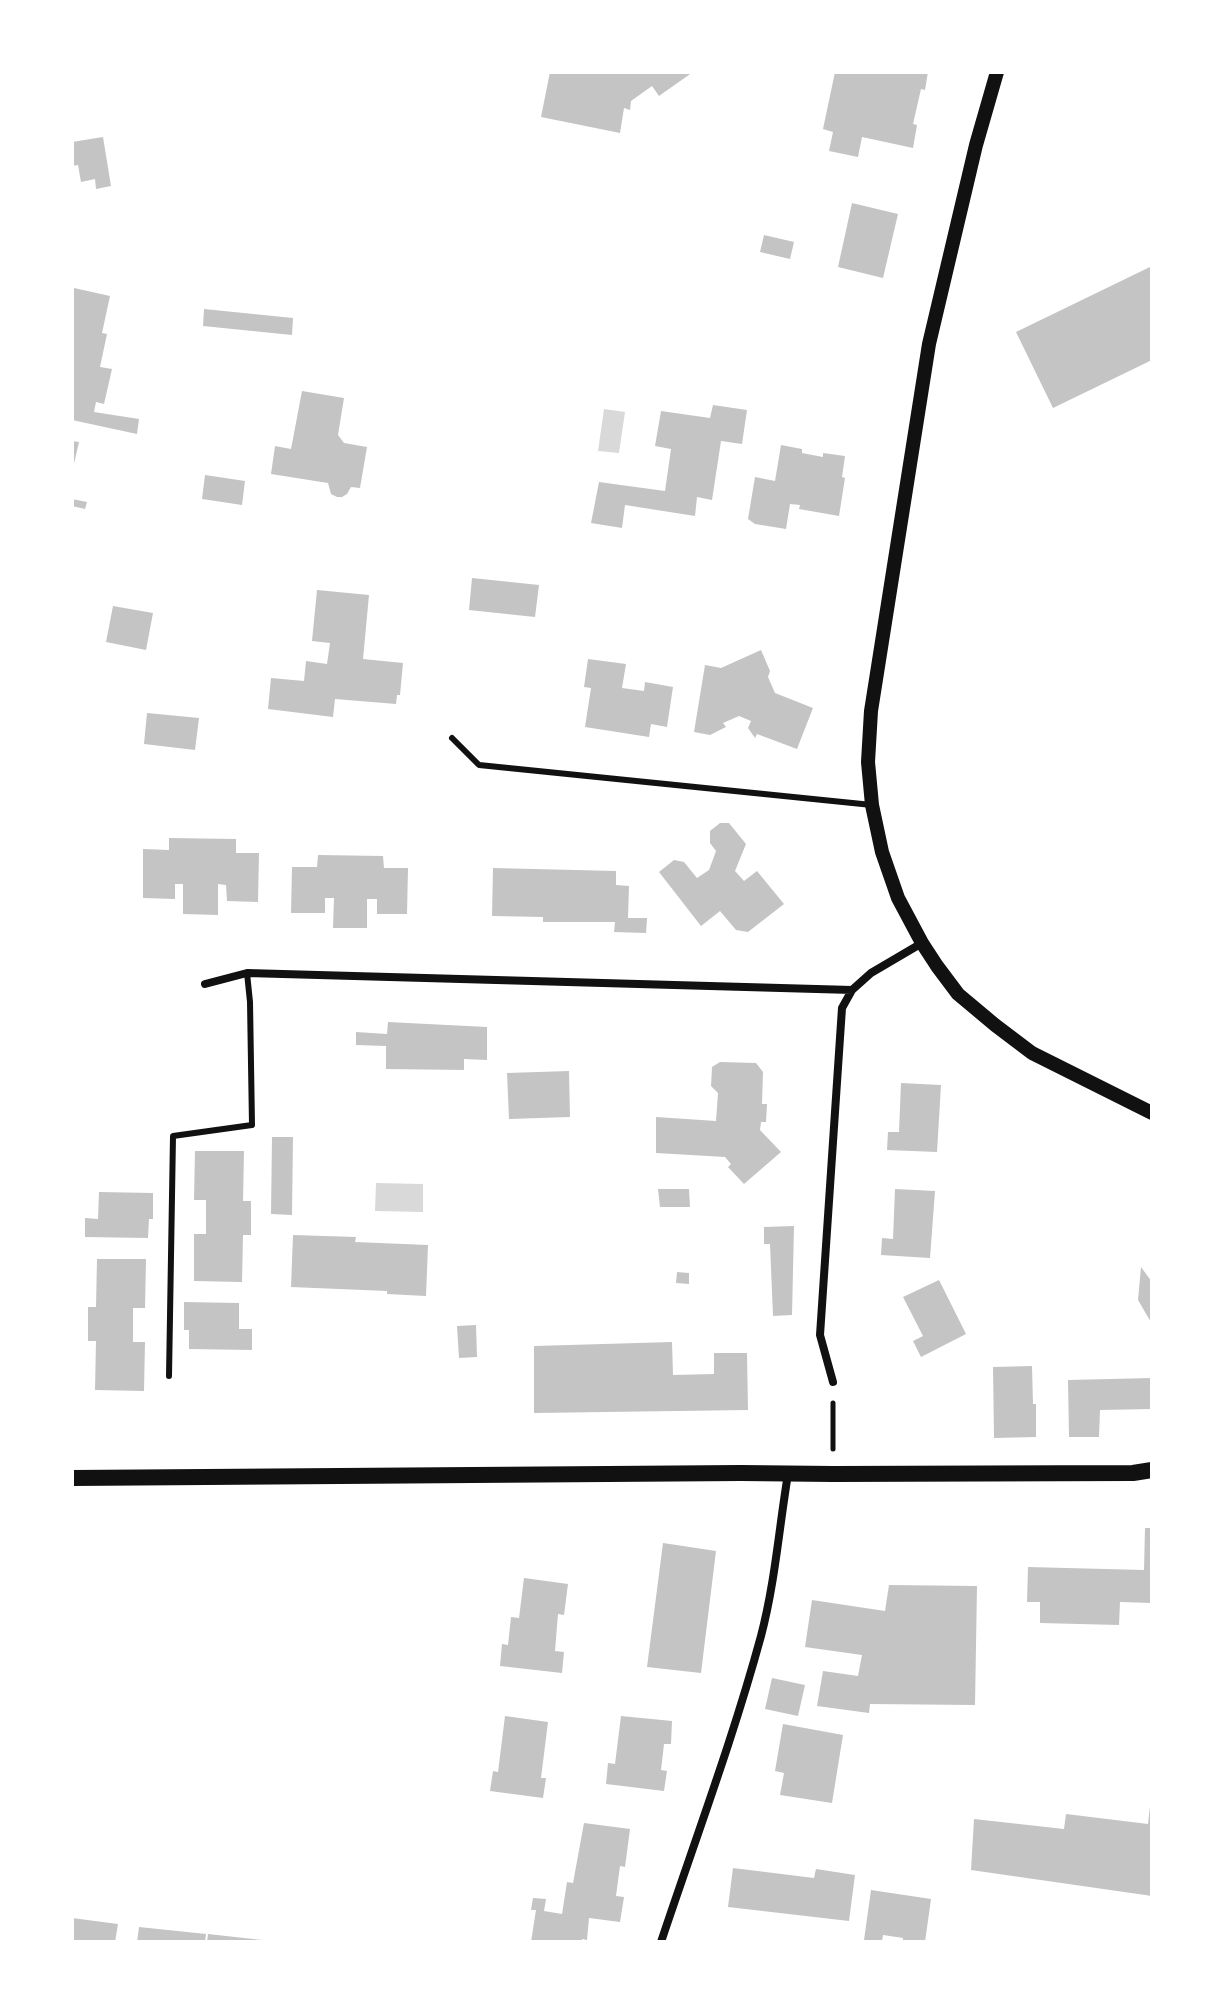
<!DOCTYPE html>
<style>
body{margin:0}
#map{position:relative;width:1224px;height:2014px;overflow:hidden;background:#fff;font-family:"PT Sans",sans-serif}
canvas{display:block}
.frame{position:absolute;inset:0;border:74px solid #fff;pointer-events:none}
</style>
<div id="map">
<canvas width="1224" height="2014"></canvas>
<div class="frame"></div>
</div>
<script>
const ctx = document.querySelector('canvas').getContext('2d');
ctx.lineJoin = 'round';
function fill(path, color) {
  ctx.fillStyle = color;
  ctx.fill(path, 'evenodd');
}
function stroke(path, color, width, dash) {
  ctx.strokeStyle = color;
  ctx.lineWidth = width;
  ctx.lineCap = dash ? 'butt' : 'round';
  ctx.setLineDash(dash || []);
  ctx.stroke(path);
}
fill(new Path2D(`
 M604 409 625 412 619 453 598 451Z
 M376 1183 423 1184V1212L375 1211Z`), '#d9d9d9');
fill(new Path2D(`
 M550 72H693L659 96 652 86 631 101 630 110 624 108 620 133 541 117Z
 M835 72H928L925 90 921 89 913 124 917 125 913 148 862 137 858 157 829 151 833 132 823 129Z
 M103 137 111 186 96 189 95 179 81 182 78 165 72 166V142Z
 M852 203 898 214 883 278 838 267Z
 M764 235 794 242 790 259 760 252Z
 M1152 266V360L1053 408 1016 332Z
 M74 288 110 296 102 333 107 334 100 367 112 369 104 404 96 402 94 412 139 419 137 434 72 420V296Z
 M204 309 293 318 292 335 203 326Z
 M302 391 344 398 338 435 344 443 367 447 360 488 351 487 347 494 342 497H337L331 494 328 483 271 474 275 446 291 449Z
 M713 405 747 410 742 444 721 441 712 500 697 497 695 516 625 505 622 528 591 523 599 482 665 491 671 449 655 446 661 411 710 418Z
 M72 441 79 442 73 468H72Z
 M781 445 802 449V453L823 457V453L845 456 842 477 845 478 839 516 799 509 800 505 790 504 786 529 755 524 748 519 755 477 775 481Z
 M205 475 245 481 242 505 202 499Z
 M72 499 87 502 85 509 72 506Z
 M472 578 539 585 535 617 469 610Z
 M317 590 369 595 363 659 403 663 400 695H397L396 704 335 699 333 717 268 709 271 678 304 681 306 661 327 664 330 643 312 641Z
 M113 606 153 613 146 650 106 642Z
 M761 650 770 671 768 677 775 693 813 708 797 749 757 734 755 738 748 728 751 721 739 716 723 723 726 727 710 735 694 732 705 665 721 668Z
 M588 659 626 664 622 688 644 691 645 682 673 687 667 727 651 724 649 737 585 727 591 688 584 687Z
 M147 713 199 718 195 750 144 744Z
 M720 823H729L746 844 735 871 744 881 757 871 784 904 748 932 736 930 720 911 701 926 659 872 674 860 684 862 697 878 709 870 716 851 710 843V831Z
 M169 838 236 839V853H259L258 902 227 901 226 885 218 884V915L183 914V884H175V899L143 898V849L169 850Z
 M318 855 383 856 384 868H408L407 914H377V899H367V928H333L334 898H325V913H291L292 867H317Z
 M493 868 616 871V885L629 886 628 918H647L646 933 614 932 615 922H543V917L492 916Z
 M388 1022 487 1027V1060L464 1059V1070L386 1069V1046L356 1045V1032L387 1034Z
 M720 1062 756 1063 763 1072 762 1104H767L766 1122H761L760 1130 781 1152 744 1184 728 1167 731 1164 725 1157 656 1153V1117L716 1121 718 1093 711 1086 712 1067Z
 M569 1071 570 1117 509 1119 507 1073Z
 M901 1083 941 1085 937 1152 887 1150 888 1132H899Z
 M272 1137H293L292 1215 271 1214Z
 M195 1151H244L243 1201H251V1235H243L242 1282 194 1281V1234H206V1200H194Z
 M658 1189H689L690 1207H660Z
 M895 1189 935 1191 930 1258 881 1255 882 1238 893 1239Z
 M99 1192 153 1193V1219H149L148 1238 85 1237V1218L98 1219Z
 M794 1226 792 1315 773 1316 770 1244H764V1227Z
 M293 1235 356 1237 355 1242 428 1245 426 1296 387 1294V1291L291 1287Z
 M97 1259H146L145 1308H133V1342H145L144 1391 95 1390 96 1341H88V1307H96Z
 M1141 1267 1152 1282V1324L1138 1300Z
 M677 1272 689 1273V1284L676 1283Z
 M939 1280 966 1334 921 1357 913 1341 923 1336 903 1297Z
 M184 1302 239 1303V1329H252V1350L189 1349V1330H184Z
 M476 1325 477 1357 459 1358 457 1326Z
 M672 1342 673 1375 714 1374V1353H747L748 1410 534 1413V1346Z
 M1032 1366 1033 1404H1036V1437L994 1438 993 1367Z
 M1152 1378V1409L1100 1410 1099 1437H1069L1068 1380Z
 M1145 1528H1152V1603L1120 1602 1119 1625 1040 1623V1602H1027L1028 1567 1144 1570Z
 M663 1543 716 1551 701 1673 647 1667Z
 M524 1578 568 1584 564 1615 558 1614 555 1651 564 1652 562 1673 500 1666 502 1644 508 1645 511 1617 519 1618Z
 M889 1585 977 1586 975 1705 870 1704 869 1713 817 1706 823 1671 858 1676 862 1655 805 1647 812 1600 885 1611Z
 M772 1678 805 1685 798 1716 765 1709Z
 M505 1716 548 1722 541 1778H546L543 1798 490 1791 493 1771 498 1772Z
 M621 1716 672 1721 671 1744H664L661 1770 667 1771 664 1791 606 1784 608 1763 615 1764Z
 M783 1724 843 1735 832 1803 780 1795 784 1773 775 1771Z
 M1150 1806H1152V1896L971 1870 974 1819 1064 1829 1066 1814 1148 1824Z
 M584 1823 630 1829 625 1867 620 1866 616 1896 624 1897 620 1922 589 1918 587 1940 582 1939V1942H531L536 1910H531L533 1898 546 1899 544 1911 562 1914 567 1882 573 1883Z
 M733 1868 814 1878 816 1869 855 1875 849 1921 728 1907Z
 M871 1890 931 1899 925 1942H903V1938L883 1935 882 1942 864 1940Z
 M72 1918 118 1924 115 1942H72Z
 M139 1927 206 1934 205 1942H137Z
 M208 1934 262 1940V1942H207Z`), '#c4c4c4');
stroke(new Path2D(`
 M833 1449V1403`), '#111', 5);
stroke(new Path2D(`
 M452 738 479 765 872 805
 M169 1376 173 1136 252 1125 250 1002 247 973`), '#111', 6);
stroke(new Path2D(`
 M205 984 247 973 852 990
 M833 1382 820 1335 842 1008 852 990 871 973 922 943
 M661 1942C695 1840 733 1739 761 1636 775 1583 779 1528 788 1474`), '#111', 8);
stroke(new Path2D(`
 M997 72 976 145 929 344 871 711 868 762 872 805 882 852 898 898 922 943 937 966 958 994 995 1025 1032 1053 1152 1113`), '#111', 14);
stroke(new Path2D(`
 M72 1478 741 1473 833 1474 1133 1473 1152 1470`), '#111', 16);
</script>
